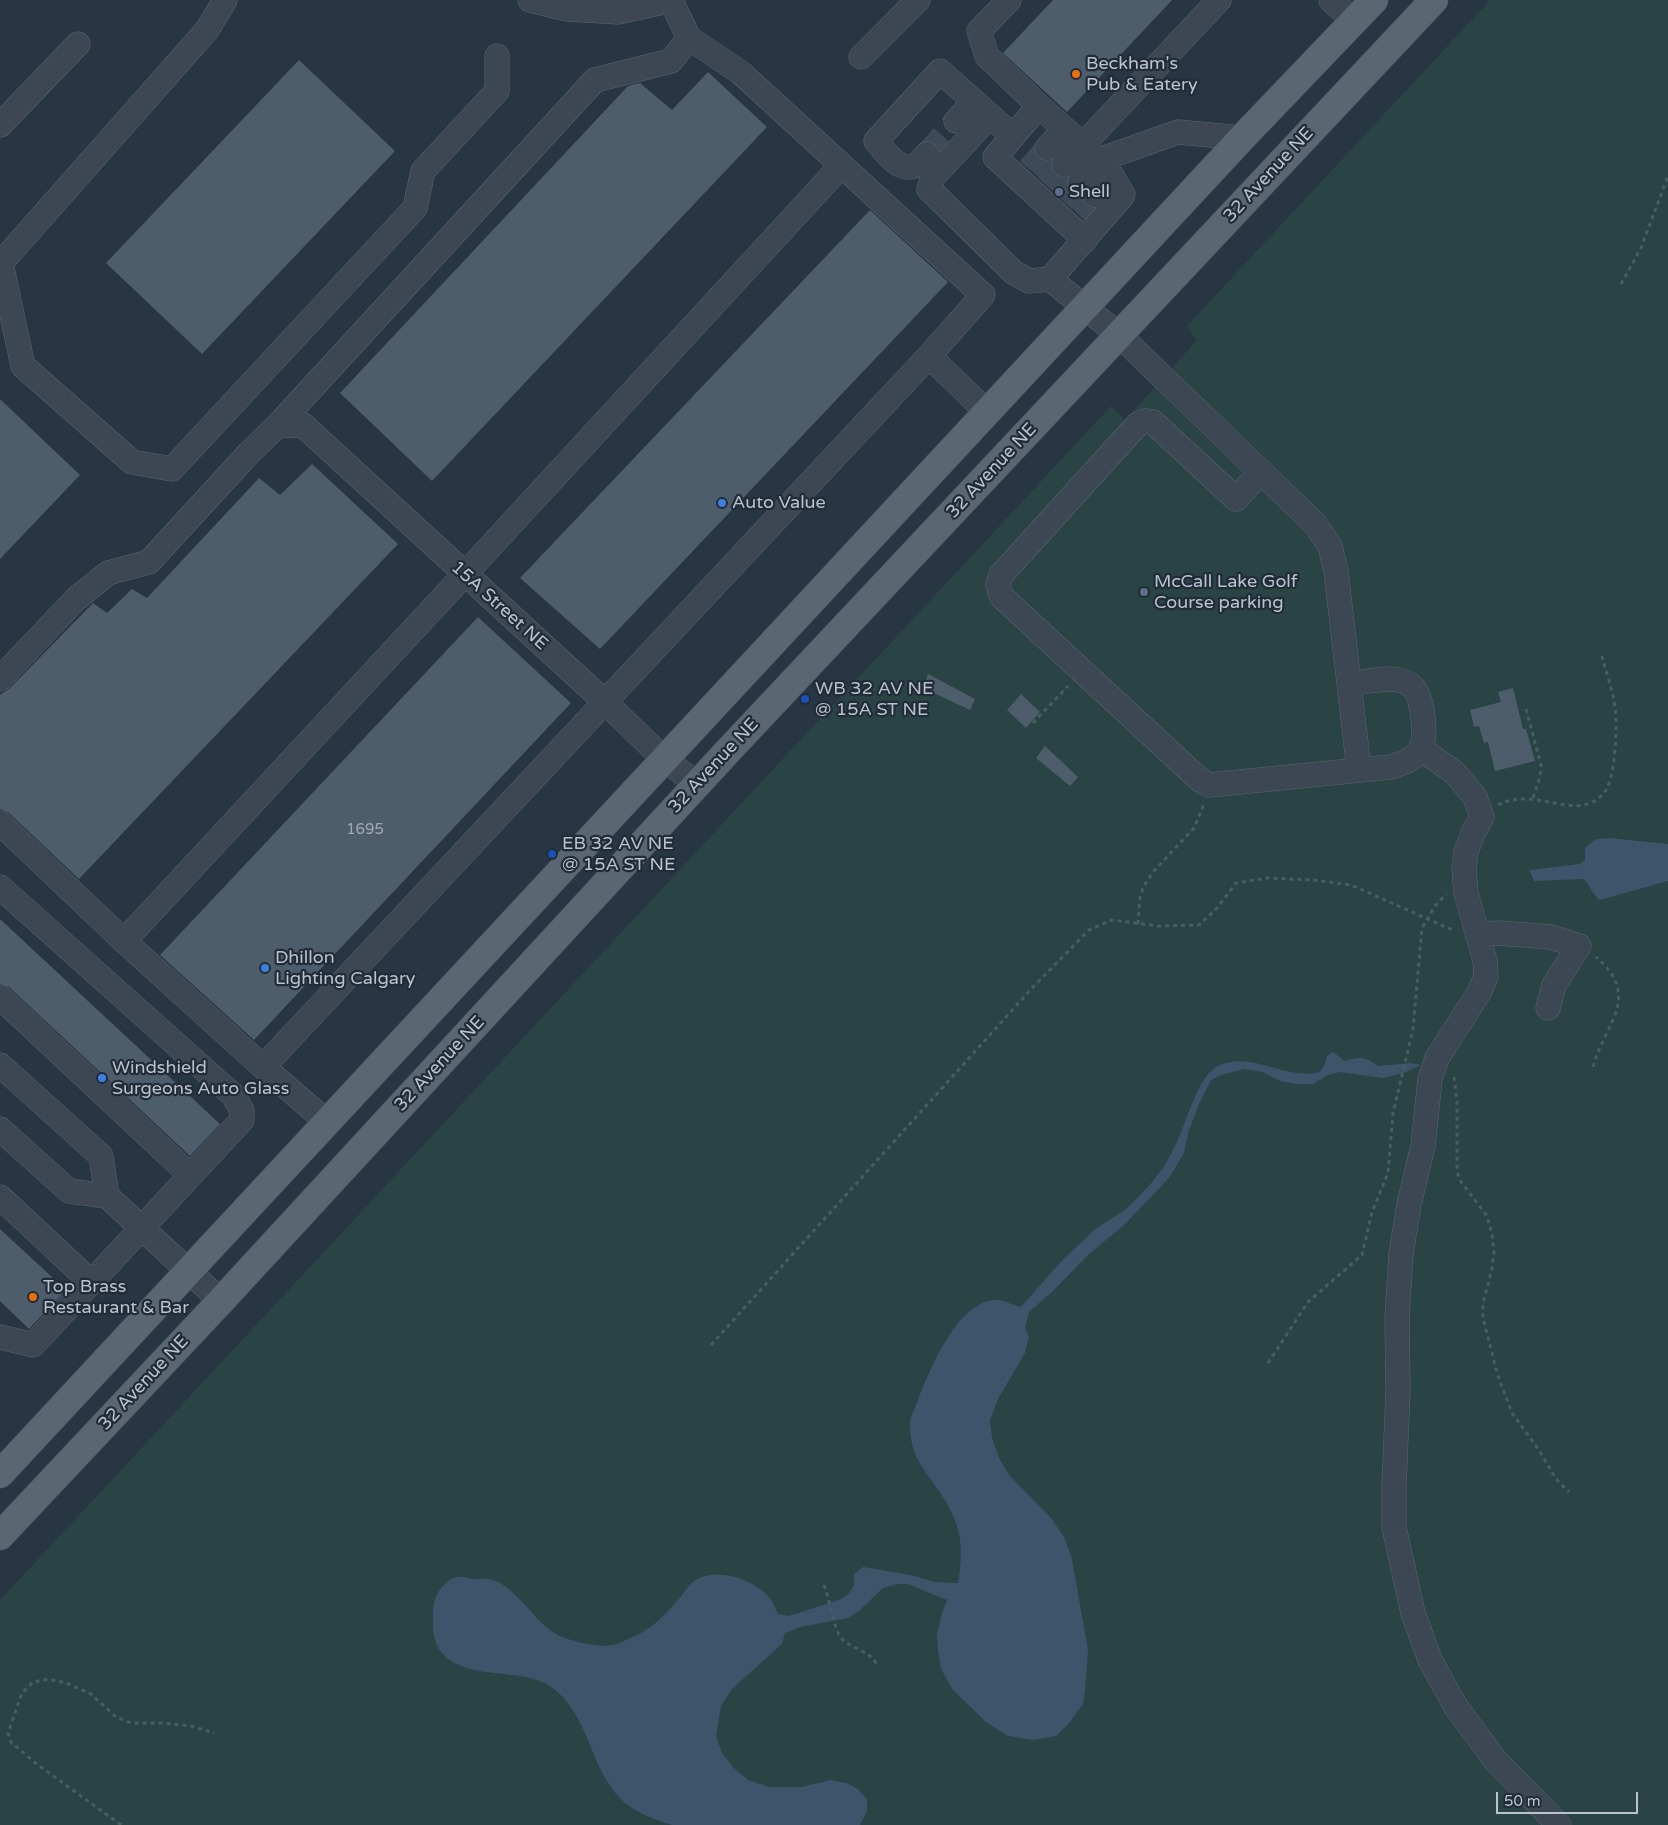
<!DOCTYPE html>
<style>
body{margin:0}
#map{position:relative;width:1668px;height:1825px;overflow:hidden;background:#283543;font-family:"Varela Round",sans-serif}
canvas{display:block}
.scale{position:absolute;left:1496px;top:1792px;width:142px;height:22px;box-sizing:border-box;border:2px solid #bac2cc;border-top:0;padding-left:6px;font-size:15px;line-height:18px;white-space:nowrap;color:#bac2cc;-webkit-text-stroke:4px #212c38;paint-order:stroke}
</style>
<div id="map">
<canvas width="1668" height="1825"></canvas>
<div class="scale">50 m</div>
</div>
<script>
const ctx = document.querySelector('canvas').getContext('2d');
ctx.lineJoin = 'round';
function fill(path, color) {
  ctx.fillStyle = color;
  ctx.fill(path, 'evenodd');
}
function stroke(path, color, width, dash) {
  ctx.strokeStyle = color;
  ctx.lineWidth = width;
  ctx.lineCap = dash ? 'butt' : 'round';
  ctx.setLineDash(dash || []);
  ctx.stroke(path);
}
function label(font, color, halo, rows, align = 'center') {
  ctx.font = font + ' "Varela Round",sans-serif';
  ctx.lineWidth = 4.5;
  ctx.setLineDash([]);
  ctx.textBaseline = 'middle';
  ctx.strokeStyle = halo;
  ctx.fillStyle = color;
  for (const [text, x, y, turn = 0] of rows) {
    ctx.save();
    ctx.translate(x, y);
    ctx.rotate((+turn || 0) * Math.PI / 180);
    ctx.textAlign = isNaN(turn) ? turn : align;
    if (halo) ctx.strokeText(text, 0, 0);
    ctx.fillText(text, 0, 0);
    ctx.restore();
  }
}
fill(new Path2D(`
 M1490 0H1668V1825H0V1600L1111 406 1125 420 1196 341 1187 326Z`), '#2a4344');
fill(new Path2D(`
 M1610 838 1668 844V881L1600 900C1592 894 1590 886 1584 879L1534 881 1529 870 1580 864 1585 860V848L1596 839Z
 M1333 1052 1345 1061C1361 1056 1365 1057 1378 1066L1411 1063 1421 1065 1406 1072 1383 1078 1339 1072 1328 1075 1313 1084H1296L1280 1081 1262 1072 1244 1069 1221 1075 1211 1080 1199 1104 1188 1133 1184 1153 1169 1178 1126 1223 1087 1256 1052 1292 1029 1312 1025 1327 1029 1337 1025 1353 998 1399 990 1420 992 1438 999 1458 1009 1475 1051 1518 1064 1537 1072 1559 1088 1650 1085 1690 1083 1704 1069 1723 1056 1736 1033 1740 1008 1736 986 1722 953 1690 941 1669 938 1651 937 1635 942 1613 947 1600 908 1584H898L883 1588 859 1611 848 1618 800 1627 785 1633 782 1644 732 1689 721 1706 716 1736 722 1753 734 1768 748 1780 769 1787H802L830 1780 847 1783 858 1789 867 1799V1811L860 1825H672C657 1820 642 1815 629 1806 588 1774 593 1717 550 1686 517 1663 434 1689 433 1625 433 1614 432 1601 439 1591 443 1585 450 1578 457 1577 461 1576 468 1578 472 1579 478 1579 483 1578 488 1579 514 1582 535 1624 558 1635 569 1641 600 1648 611 1645 616 1645 622 1642 626 1640 651 1630 661 1619 678 1600 683 1594 688 1586 693 1582 714 1565 757 1580 771 1600 774 1604 776 1610 778 1614L789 1616 839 1600 849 1594 854 1585V1574L863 1567 911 1575 934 1582 958 1583C965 1542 960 1520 936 1487 927 1474 915 1459 912 1444 911 1438 909 1427 910 1421 911 1414 916 1407 918 1400 930 1369 956 1306 992 1300 1002 1298 1011 1305 1021 1307 1028 1299 1034 1292 1041 1284 1055 1267 1073 1250 1089 1235 1099 1225 1112 1219 1123 1211 1137 1200 1157 1178 1166 1163 1170 1155 1175 1147 1178 1139 1188 1119 1198 1074 1220 1065 1254 1051 1286 1081 1320 1072L1325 1064 1327 1056Z`), '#3e546b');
fill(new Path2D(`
 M1053 0H1172L1067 112 1003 53Z
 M299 60 395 151 202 354 106 263Z
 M708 72 767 127 432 481 340 393 628 86 640 83 672 110Z
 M870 210 948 282 600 649 520 578Z
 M0 399 80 475 0 559Z
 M312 464 398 544 79 879 9 813 0 809V695L10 688 93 603 107 613 132 589 147 598 259 478 280 495Z
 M478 617 571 703 254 1040 160 955Z
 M928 674 975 699 970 710 923 688Z
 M1513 688 1523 729H1526L1535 761 1495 771 1488 742 1484 743 1479 726 1474 727 1470 710 1501 702 1498 692Z
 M1021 694 1040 712 1026 728 1007 710Z
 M1045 746 1078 777 1070 786 1036 758Z
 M0 919 220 1124 190 1156 9 987 0 984Z
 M0 1229 66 1290 29 1329 0 1301Z`), '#4e5d6b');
stroke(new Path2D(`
 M927 154 956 121
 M1029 169 1047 148
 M1046 185 1064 165
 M1063 201 1080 182
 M1077 213 1094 195`), '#3e4a58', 24, [24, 12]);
const minor = new Path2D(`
 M225 0 207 30 1 263 23 366 132 462 172 469 415 208 423 171 497 91V56
 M530 0 567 9 618 12 673 0
 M1009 0 979 31 987 56 1039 106 1099 160 1112 176 1123 195 1050 279
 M1331 0 1354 21
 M861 57 918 0
 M1039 106 995 157 1085 240
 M990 116 933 177 929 189 1013 272 1029 281 1050 279 1119 335 1315 524 1330 546 1336 571 1359 770
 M956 121 974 101
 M0 125 78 44
 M1047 148 1065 129
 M927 154C923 158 918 166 911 167 896 169 885 151 876 141L940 71 1013 136
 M1064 165 1219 0
 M1080 182 1099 160 1178 132 1242 138
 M1094 195 1112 176
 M929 356 987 412
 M277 426 595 80 671 61 689 38 671 1
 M1261 472 1236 499 1153 422 1145 421 1138 424 1001 575 998 584 1001 596 1200 780 1209 785 1391 767C1402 763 1413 760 1420 750 1427 740 1423 704 1417 693 1414 687 1406 681 1399 680 1383 677 1365 682 1349 684
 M0 679 76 599 108 573 149 562 249 453 277 426 303 425 605 702 664 759 697 784
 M1421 749 1455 773 1475 797 1482 817 1473 833 1466 852 1464 869 1466 893 1485 961 1486 976 1480 991 1437 1058 1430 1079 1423 1146 1409 1204 1401 1254 1397 1317 1398 1391 1394 1485V1527L1413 1613 1430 1660 1456 1707 1496 1761 1559 1825
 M0 823 124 941 263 1067
 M0 887 234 1096 242 1111V1120L33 1345 0 1337
 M1478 934 1498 933 1551 937 1579 946 1554 985 1548 1008
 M124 941 465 574 841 166
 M0 997 190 1175
 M0 1065 101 1156 107 1196 221 1301
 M327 1122 263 1067 929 356 983 295 741 73 689 38
 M0 1129 69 1191 107 1196
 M0 1197 91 1282`);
const major = new Path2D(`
 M0 1474 1242 138 1374 0
 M0 1536 221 1301 727 752 1434 0`);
stroke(minor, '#5b6570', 25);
stroke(major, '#46505c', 29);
stroke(new Path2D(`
 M1621 284 1641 248 1668 176
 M1526 709 1541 765 1540 777 1533 798
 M1033 723 1068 686
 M1498 805C1521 793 1543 802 1566 805 1580 807 1594 805 1604 793 1615 781 1618 725 1615 708 1613 690 1606 673 1602 656
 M1138 924 1140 896 1145 884 1153 872 1194 828 1204 804
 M1593 1067C1604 1024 1643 997 1596 957
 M1454 1077 1457 1101V1169L1459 1179 1487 1216 1492 1234 1494 1251 1492 1269 1483 1303V1318L1498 1376 1512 1413 1539 1450 1556 1479 1569 1492
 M711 1345 1033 987 1089 930 1112 920 1158 926 1199 925 1217 908 1236 883 1267 878 1314 880 1351 885 1455 931
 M1268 1363 1308 1302 1362 1255 1372 1212 1388 1173 1393 1113 1413 1029 1422 928 1435 906 1446 894
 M824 1585C829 1598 834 1629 841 1638 849 1647 862 1649 871 1657 874 1659 876 1664 879 1666
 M121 1825 34 1762 11 1742 8 1733 22 1693 33 1682 48 1679 66 1683 91 1694 116 1717 131 1723H162L191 1726 214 1733`), '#485f60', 3, [4, 4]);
stroke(minor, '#3c4753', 24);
stroke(major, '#5a6672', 28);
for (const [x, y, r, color] of [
 [1076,74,5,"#e8710a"],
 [1059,192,5,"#5c6f8a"],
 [722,503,5,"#3f7fe0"],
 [1144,592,5,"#5c6f8a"],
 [805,699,5,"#1a4fb4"],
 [552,854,5,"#1a4fb4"],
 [265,968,5,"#3f7fe0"],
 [102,1078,5,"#3f7fe0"],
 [33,1297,5,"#e8710a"]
]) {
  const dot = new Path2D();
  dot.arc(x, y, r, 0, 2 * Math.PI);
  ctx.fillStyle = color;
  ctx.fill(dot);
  stroke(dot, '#212c38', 2);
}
label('15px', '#9fa9b4', null, [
 ["1695",365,830]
]);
label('18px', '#bac2cc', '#212c38', [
 ["Beckham's",1086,64],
 ["Pub & Eatery",1086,85],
 ["Shell",1069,192],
 ["Auto Value",732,503],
 ["McCall Lake Golf",1154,582],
 ["Course parking",1154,603],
 ["WB 32 AV NE",815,689],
 ["@ 15A ST NE",815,710],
 ["EB 32 AV NE",562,844],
 ["@ 15A ST NE",562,865],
 ["Dhillon",275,958],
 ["Lighting Calgary",275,979],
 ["Windshield",112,1068],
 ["Surgeons Auto Glass",112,1089],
 ["Top Brass",43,1287],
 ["Restaurant & Bar",43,1308]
], 'left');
label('18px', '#bac2cc', '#212c38', [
 ["32 Avenue NE",1269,175,-47],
 ["32 Avenue NE",992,471,-47],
 ["15A Street NE",499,606,42],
 ["32 Avenue NE",714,766,-47],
 ["32 Avenue NE",440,1064,-47],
 ["32 Avenue NE",144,1383,-47]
]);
</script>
